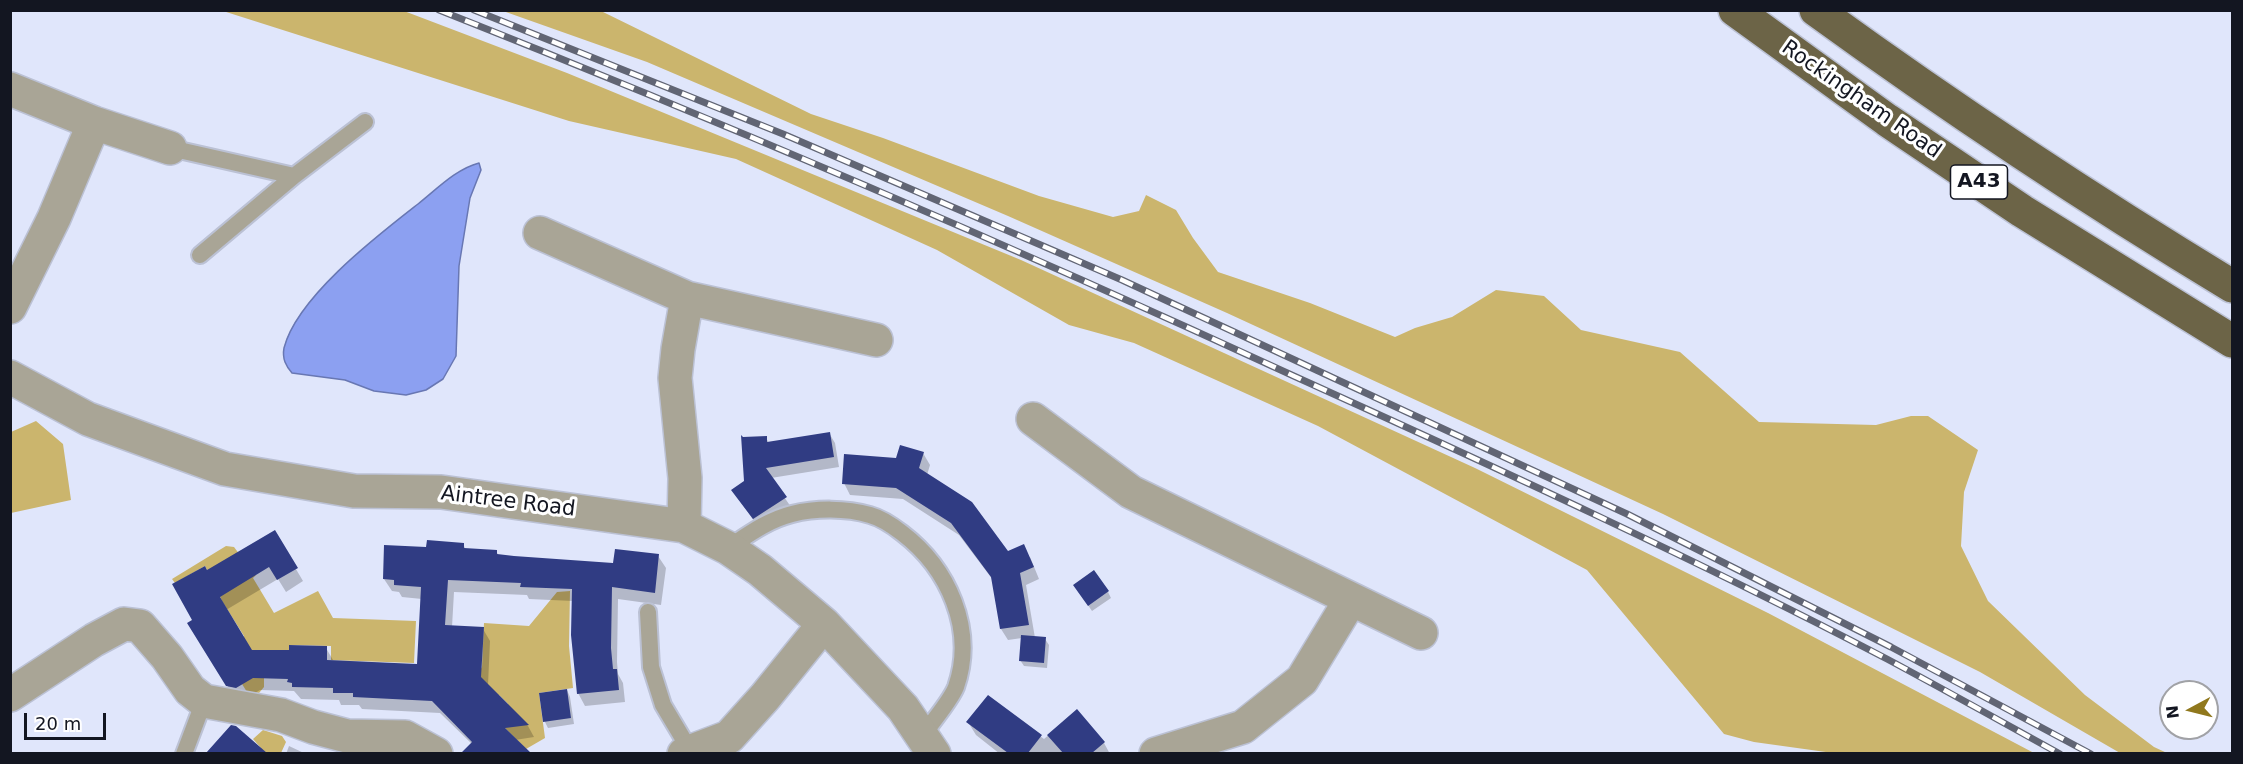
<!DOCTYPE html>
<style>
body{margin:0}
#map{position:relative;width:2243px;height:764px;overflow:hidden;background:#e0e6fb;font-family:"DejaVu Sans",sans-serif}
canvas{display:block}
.frame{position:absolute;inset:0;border:12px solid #131621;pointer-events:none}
.north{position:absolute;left:2159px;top:680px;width:60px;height:60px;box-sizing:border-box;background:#fff;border:2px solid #a1a2a6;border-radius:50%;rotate:263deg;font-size:16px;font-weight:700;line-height:24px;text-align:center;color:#131621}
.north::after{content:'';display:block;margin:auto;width:21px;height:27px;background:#90781d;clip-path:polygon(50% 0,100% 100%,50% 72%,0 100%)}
.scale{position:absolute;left:24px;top:713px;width:82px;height:27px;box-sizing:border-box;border:3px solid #131621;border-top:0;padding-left:8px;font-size:18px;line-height:21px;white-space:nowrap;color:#131621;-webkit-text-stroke:4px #fff;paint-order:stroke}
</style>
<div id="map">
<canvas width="2243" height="764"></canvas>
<div class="frame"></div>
<div class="north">N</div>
<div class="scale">20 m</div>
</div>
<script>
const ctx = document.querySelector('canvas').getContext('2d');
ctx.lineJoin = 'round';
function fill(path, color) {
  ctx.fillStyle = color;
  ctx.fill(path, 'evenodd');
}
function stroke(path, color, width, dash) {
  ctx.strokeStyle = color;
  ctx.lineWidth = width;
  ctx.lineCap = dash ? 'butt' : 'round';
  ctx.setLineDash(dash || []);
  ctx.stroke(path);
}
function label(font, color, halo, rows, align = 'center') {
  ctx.font = font + ' "DejaVu Sans",sans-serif';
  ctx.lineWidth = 6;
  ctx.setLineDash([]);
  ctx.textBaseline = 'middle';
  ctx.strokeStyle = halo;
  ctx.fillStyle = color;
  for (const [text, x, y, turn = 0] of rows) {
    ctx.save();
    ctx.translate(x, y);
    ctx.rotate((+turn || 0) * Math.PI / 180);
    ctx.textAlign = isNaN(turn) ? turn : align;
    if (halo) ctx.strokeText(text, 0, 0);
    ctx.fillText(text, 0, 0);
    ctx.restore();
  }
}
fill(new Path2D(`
 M223 11H404L567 73 1021 260 1475 468 1768 613 2034 753H1833L1754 742 1724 734 1587 570 1318 426 1134 343 1069 325 937 250 736 159 569 121Z
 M503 11H601L811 114 883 138 1039 196 1113 217 1139 211 1146 195 1176 210 1193 238 1218 272 1310 303 1395 337 1415 328 1452 317 1496 290 1544 296 1581 330 1680 352 1759 422 1876 425 1911 416H1928L1978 450 1964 492 1961 546 1988 601 2085 695 2154 747 2167 753H2120L1980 672 1663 514 1227 313 1008 216 647 62Z
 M36 421 63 444 71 500 11 513V432Z
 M226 546 234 547 240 555 242 553 256 575 253 578 274 613 318 591 333 618 416 621 414 663 331 660V646L290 645 289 650H272L271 676H264V687L259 693 247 692 242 684 244 636 222 601 220 596 221 595 205 566 175 583 172 579Z
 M570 591 569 646 573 688 539 693 545 738 526 749 505 728 508 704 499 695 489 705 479 672 482 667 484 623 529 626 557 592Z
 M263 730 282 736 286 742 281 753H257L261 748 253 739Z`), '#cbb56d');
const water = new Path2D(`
 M479 163 481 170 470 198 459 266 456 356 443 379 426 390 406 395 374 391 345 380 292 373C286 366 282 359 284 348 297 297 377 236 418 204 437 189 456 169 479 163Z`);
fill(water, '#8ca0f1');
stroke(water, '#6877b3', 1.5);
fill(new Path2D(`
 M829 433 835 443 839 467 771 478 791 507 759 528 733 491 745 481 766 438 769 443Z
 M923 453 930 465 927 475 1008 552 1030 557 1039 579 1026 585 1035 638 1045 639 1049 645 1047 668 1024 666 1020 660 1022 638 1008 640 1001 629 993 580 959 535 903 499 850 495 844 483 897 460Z
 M274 532 303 581 286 592 278 579 226 610 251 651H290L326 648 333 660 419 665 422 599 402 597 399 592 392 591 384 579 427 549 463 544 466 550 496 551 499 556 614 565 658 556 666 568 661 605 618 599 617 662 618 674 623 683 625 702 585 706 578 693 573 601 529 599 527 595 454 592 452 627 483 629 490 641 488 685 528 726 534 737 515 740 525 754H476L472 744 440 713 362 709 359 705H341L339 700 301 699 294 691 260 690 244 700 235 698 196 635 194 620 207 573Z
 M1079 592H1108L1111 598 1092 611Z
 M567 690 570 697 574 724 548 728 545 722 540 694Z
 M988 697 1044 739 1077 711 1104 743 1110 754H1000L976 735 968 722Z
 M232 727H236L265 754H208Z
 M289 746 306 754H286Z`), '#0003');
fill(new Path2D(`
 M830 432 834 457 766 468 787 497 753 519 731 490 744 481 741 435 743 437 767 436V442Z
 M900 445 924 452 919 468 972 502 1008 551 1024 544 1034 567 1020 573 1029 625 1000 629 991 577 951 523 896 488 842 484 844 454 896 458Z
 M275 530 298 568 277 580 269 567 220 597 252 650H289V645L327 646V660L417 664 421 587 394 585V580L383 579 384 545 426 547 427 540 464 543V548L497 550V554L514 556 613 563 615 549 659 554 655 593 612 587 611 648 613 669H617L619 690 577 694 571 635 572 589 520 587 521 583 448 580 445 625 484 627 481 677 529 725 505 728 531 753H461L472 742 432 701 353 697V693H333V688L292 687V683L287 682 288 679 253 678 236 688 226 686 187 623 192 620 172 584 205 566 207 570Z
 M1094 570 1109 591 1088 606 1073 585Z
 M1021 635 1046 637 1044 663 1019 661Z
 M567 689 571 718 543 722 539 693Z
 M988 695 1042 735 1028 753H1008L966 722Z
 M1077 709 1105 742 1092 753H1063L1047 735Z
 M231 725 236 726 267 753H206Z`), '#303c83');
const service = new Path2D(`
 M170 148 294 176 365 122
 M200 255 294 176
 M728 548C749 534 768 520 792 514 816 508 846 508 870 515 881 518 893 526 902 533 948 568 976 629 956 687 951 700 931 724 922 736
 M648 612 651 667 663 705 691 752
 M184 754 204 701`);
const minor = new Path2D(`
 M10 89 94 123
 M540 233 687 298 876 340
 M10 307 54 218 94 123 170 148
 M10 377 88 419 225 469 354 491 441 492 684 526 728 548 760 570 824 624 903 708 934 754
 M1033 419 1131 492 1421 633
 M684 526 685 478 675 378 678 349 687 298
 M10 695 94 640 124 624 140 626 167 657 190 690 204 701 281 715 313 727 347 736 405 737 436 754
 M684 754 729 737 765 697 824 624
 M1156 754 1243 727 1302 680 1351 599`);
const trunk = new Path2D(`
 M1735 10 1887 120 2022 211 2232 341
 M1816 10C1951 108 2090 200 2232 286`);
stroke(service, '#bbc1d4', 20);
stroke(minor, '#bbc1d4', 36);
stroke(trunk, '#bbc1d4', 36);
stroke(service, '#a9a596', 16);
stroke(minor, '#a9a596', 33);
stroke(trunk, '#6c6447', 33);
const rail = new Path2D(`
 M439 10C728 124 1014 247 1296 377 1495 467 1693 558 1887 659 1945 690 2002 722 2060 754
 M474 10 783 134 1122 280 1627 514 1891 647 2091 754`);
stroke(rail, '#616574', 7);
stroke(rail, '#fff', 4.5, [14]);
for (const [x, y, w] of [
 [1979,182,57]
]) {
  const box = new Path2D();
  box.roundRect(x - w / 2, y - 17, w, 34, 4.5);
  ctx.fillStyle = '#fff';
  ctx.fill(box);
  stroke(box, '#131621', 1.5);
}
label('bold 20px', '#131621', null, [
 ["A43",1979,182]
]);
label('21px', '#131621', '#fff', [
 ["Rockingham Road",1861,100,35],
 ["Aintree Road",508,502,7]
]);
</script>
